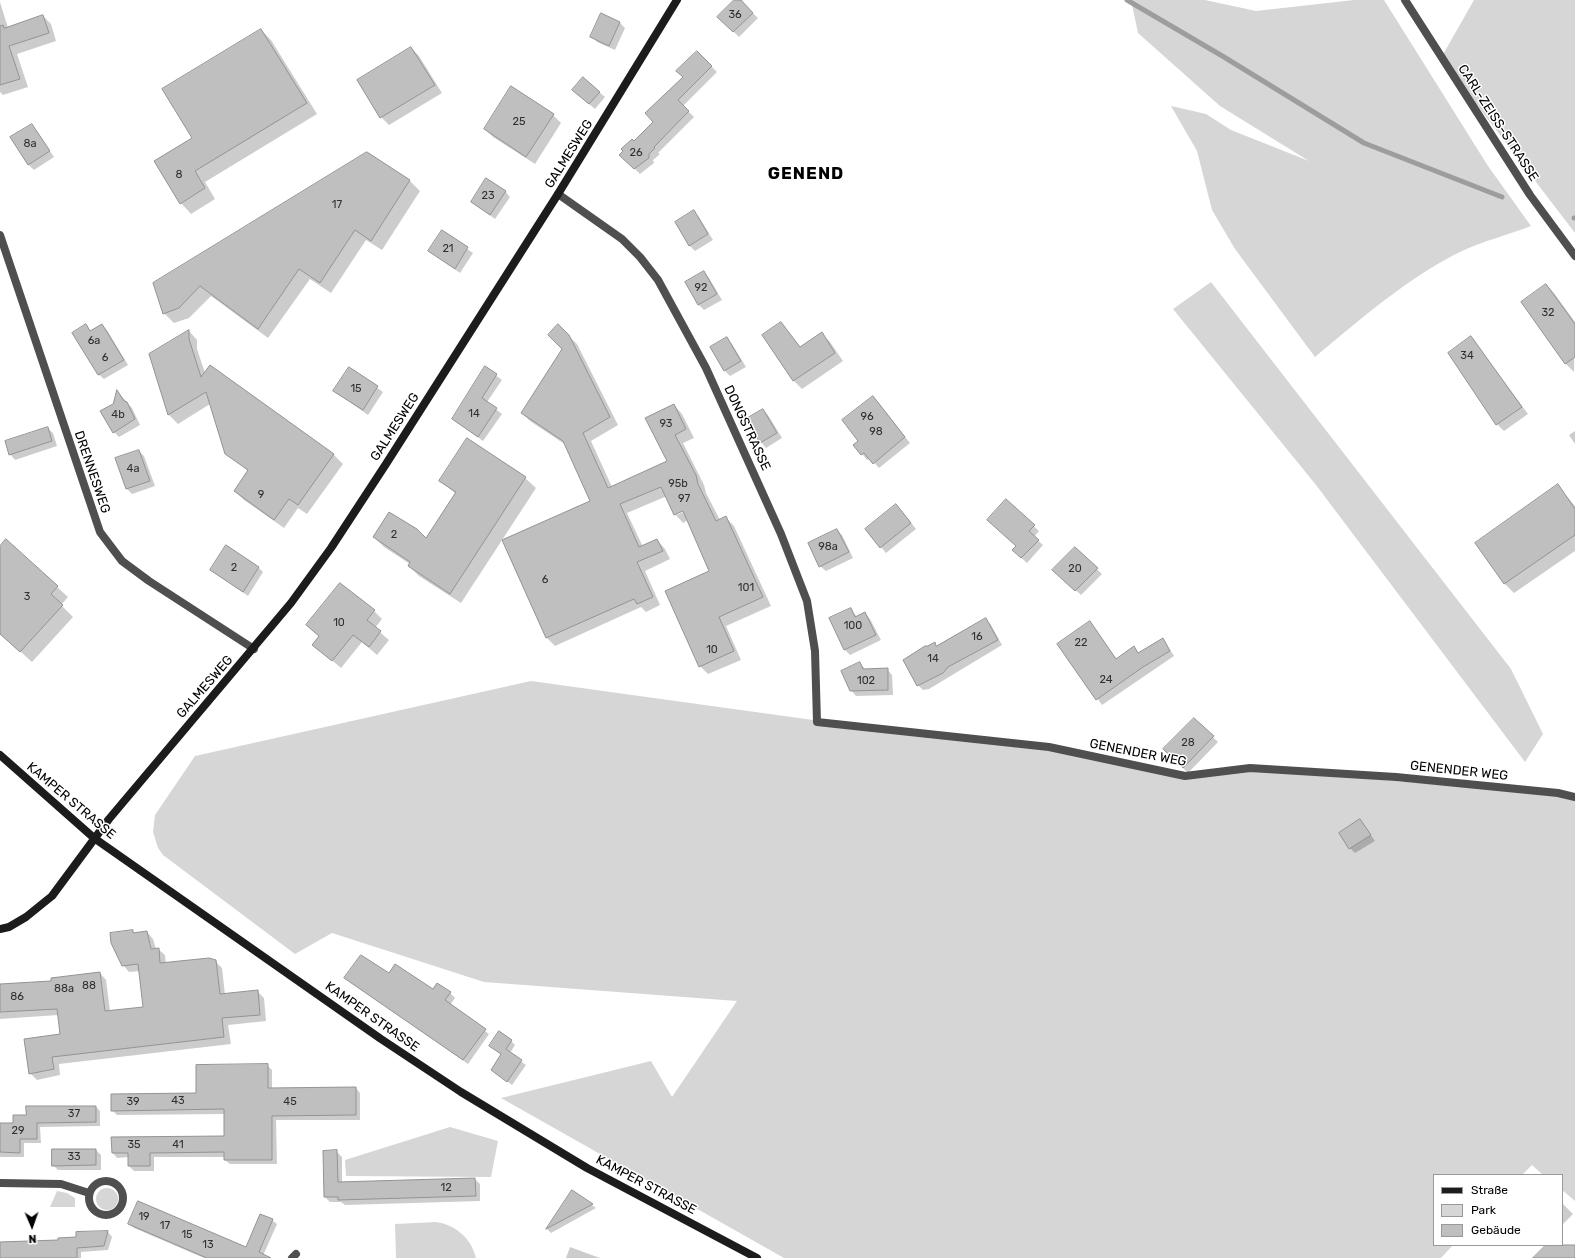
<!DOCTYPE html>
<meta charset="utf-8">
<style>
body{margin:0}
#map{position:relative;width:1575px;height:1258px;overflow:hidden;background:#fff;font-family:Rubik,sans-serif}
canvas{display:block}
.legend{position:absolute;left:1433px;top:1174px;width:130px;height:72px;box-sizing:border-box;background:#fff;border:1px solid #999;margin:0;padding:5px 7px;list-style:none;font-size:12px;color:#000}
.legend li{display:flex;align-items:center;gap:8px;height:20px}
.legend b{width:20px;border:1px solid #999}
.north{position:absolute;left:12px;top:1206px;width:40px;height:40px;-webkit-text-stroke:3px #fff;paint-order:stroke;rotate:178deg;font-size:11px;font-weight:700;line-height:16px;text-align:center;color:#000}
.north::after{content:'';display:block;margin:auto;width:14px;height:18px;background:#000;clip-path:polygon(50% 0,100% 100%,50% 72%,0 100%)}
</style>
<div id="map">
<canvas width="1575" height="1258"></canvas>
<ul class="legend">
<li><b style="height:5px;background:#1c1c1c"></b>Straße</li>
<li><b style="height:11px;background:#d6d6d6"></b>Park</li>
<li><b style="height:11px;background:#bfbfbf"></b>Gebäude</li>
</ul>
<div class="north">N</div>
</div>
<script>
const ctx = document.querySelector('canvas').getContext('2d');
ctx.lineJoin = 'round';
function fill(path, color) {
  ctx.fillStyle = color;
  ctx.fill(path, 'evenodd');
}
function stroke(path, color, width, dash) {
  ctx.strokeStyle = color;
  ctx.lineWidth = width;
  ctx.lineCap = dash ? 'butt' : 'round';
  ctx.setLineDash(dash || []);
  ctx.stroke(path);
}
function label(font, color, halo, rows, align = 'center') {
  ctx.font = font + ' Rubik,sans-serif';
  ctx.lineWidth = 3;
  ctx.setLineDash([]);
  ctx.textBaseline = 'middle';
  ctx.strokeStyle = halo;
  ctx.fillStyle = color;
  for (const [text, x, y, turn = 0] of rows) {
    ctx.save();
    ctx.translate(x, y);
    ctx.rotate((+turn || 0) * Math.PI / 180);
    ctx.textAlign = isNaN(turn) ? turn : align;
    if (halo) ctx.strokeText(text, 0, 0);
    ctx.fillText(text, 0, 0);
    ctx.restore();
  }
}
fill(new Path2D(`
 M1131 0H1205L1256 11 1354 0H1384L1488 166 1531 226C1508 235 1483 241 1462 251 1408 277 1361 319 1315 357L1235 249 1212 210 1197 151 1171 106 1206 114 1231 130 1309 161 1220 106 1138 33Z
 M1474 0H1575V233L1441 58Z
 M1211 282 1511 669 1543 734 1525 762 1316 485 1173 309Z
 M531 681 871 728 1049 747 1185 776 1250 768 1575 797V1201L1562 1190V1175H1543L1532 1165 1522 1175H1434V1245H1453L1441 1258H784L501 1098 651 1061 672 1097 737 1001 484 982 332 933 295 954 163 855 158 848 153 832 155 815 195 756Z
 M450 1127 498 1141 491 1177 346 1176 345 1160Z
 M96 1199a11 11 0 1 1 22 0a11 11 0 1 1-22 0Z
 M57 1191 67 1193 75 1198V1207H50Z
 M436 1222C456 1225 471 1238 476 1258H396L395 1224Z`), '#d6d6d6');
fill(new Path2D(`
 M736 0H739L758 18 739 37 719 17Z
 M0 2 8 28 43 16 51 24 56 41 17 54 28 87 3 95 0 92Z
 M602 15 620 23 625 28 615 50 597 42 592 36Z
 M261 30 271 40 317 114 205 182 215 199 191 214 181 203 193 138Z
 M411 48 419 56 442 93 389 125 381 117Z
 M697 52 717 72 683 106 694 117 658 153 660 154 653 160 654 163 640 174 621 155 655 122 684 77Z
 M512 88 553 115 561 123 535 164 493 137 485 129Z
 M599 92 605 97 595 109 578 95Z
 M32 125 54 157 34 170 28 164Z
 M367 154 410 181 420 191 382 250 366 240 331 293 310 279 268 338 211 296 189 318 174 323 164 313Z
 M505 191 510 197 495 219 472 202Z
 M694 212 699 217 713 240 695 251 689 245Z
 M442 231 473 253 460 273 430 251Z
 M704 272 709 278 722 300 704 310 699 305 686 283Z
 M1546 285 1554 293 1575 322 1574 372 1566 364Z
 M781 324 801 348 822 334 830 342 843 361 802 389 794 381 764 335Z
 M102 325 107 330 128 365 104 379 99 375 86 326 91 332Z
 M558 326 577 344 618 425 591 441 612 487 668 462 674 405 682 414 694 438 683 443 704 485 706 493 720 520 726 518 734 526 771 606 726 626 741 660 708 674 700 666 711 572 688 520 683 523 675 514 667 496 627 513 643 547 657 540 665 549 670 559 645 571 660 605 646 612 641 607 555 646 547 638 503 540 591 501 566 445 530 421 522 413 563 349ZM688 510 677 515V512Z
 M189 331 197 340V349L205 373 210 367 334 455 343 464 307 514 298 508 284 528 244 500 235 491 248 471 226 453 210 404 178 424 169 415 150 355Z
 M727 338 732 344 746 367 730 376 725 371 711 348Z
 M1471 338 1528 414 1504 431 1497 424Z
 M485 367 502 380 487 402 502 414 483 441 453 419Z
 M349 368 383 392 368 415 334 391Z
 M118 392 132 408 140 425 119 437 114 432V404Z
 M878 402 910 443 879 468 870 458 867 460 855 445 859 441Z
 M763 410 768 415 782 438 766 448 761 442Z
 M47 428 53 433 57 446 15 460 10 454Z
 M1575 431V444L1569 435Z
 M139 451 144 456 155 486 132 494 127 489Z
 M525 478 536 488 461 603 419 576 409 566 410 564 384 547 374 537 426 539 456 494 440 481Z
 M1558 486 1575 506V551L1514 593 1505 584 1476 543Z
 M1006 500 1039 531 1034 537 1043 545 1027 563 1018 555Z
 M901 510 916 529 886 553 866 529Z
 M837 530 842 535 853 558 826 571 820 566Z
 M0 548 57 587 68 597 61 605 73 617 32 662 0 633Z
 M1075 548 1102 574 1081 595 1059 575Z
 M258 567 263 572 248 596 211 570Z
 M851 609 857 617 865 613 870 619 881 640 850 655 845 650Z
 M374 611 382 619 375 628 389 640 377 655 362 642 341 668 314 645 320 637 307 625Z
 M986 619 991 625 1002 645 929 689 923 690 918 685 928 647 934 644 937 647Z
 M1090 623 1117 660 1134 647 1139 654 1163 639 1174 656 1102 705 1059 645Z
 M860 663 866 670 887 669 892 675 893 695 856 696 851 690Z
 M1194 719 1218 742 1188 773 1164 749Z
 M1360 820 1375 841 1355 853 1350 848Z
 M132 931 134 933 147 932 153 939 156 949H158L165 955 166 964 215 961 222 968 225 995 257 991 264 998 266 1021 228 1025 231 1044 59 1064 60 1075 37 1080 30 1073 61 1035 58 1015 0 1019V985L52 982 100 973 106 980 110 1011 144 1007 140 971 129 972 123 965Z
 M389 975 433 990 450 993 455 998 450 1005 489 1034 468 1064 346 978Z
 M511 1041 515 1045 510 1053 526 1065 512 1085 492 1070 502 1055 490 1046Z
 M267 1065 272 1070V1089L356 1088 360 1093V1120H276L277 1164H230L225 1160V1157H154V1171H134L129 1166V1157L117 1158 113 1153 225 1137V1114L117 1115 112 1110 197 1094Z
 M96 1107 100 1111V1126L40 1127 41 1143H24V1157H0V1124H14L27 1116Z
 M96 1150 101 1155V1170H58L53 1165Z
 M336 1151 342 1157V1183L475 1179 480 1184V1201L345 1205 341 1202H330L325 1197Z
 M572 1191 596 1208 551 1233 547 1229Z
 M1562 1203 1573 1214 1562 1225Z
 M272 1220 277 1224 262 1258H204L134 1228 129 1224 246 1248Z
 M108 1232 112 1237 108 1250 81 1252V1258H0V1243L59 1241Z
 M570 1247 600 1258H566Z`), '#0003');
stroke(new Path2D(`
 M1127 0 1224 57 1364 143 1502 197
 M1574 218H1575`), '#9d9d9d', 5);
const building = new Path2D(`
 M734 0H741L753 13 733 32 717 17Z
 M601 13 620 22 609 46 590 37Z
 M43 15 49 33 9 46 20 79 0 85V26L3 25 4 28Z
 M261 29 307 103 195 171 205 188 180 204 154 161 192 138 162 89Z
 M411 47 435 85 380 118 357 80Z
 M697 51 712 66 678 100 689 111 654 147 655 148 649 154V158L634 169 619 155 623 151 621 149 632 139 634 141 653 122 645 113 683 77 676 71Z
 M583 77 600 92 589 104 572 90Z
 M511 86 554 114 526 157 484 129Z
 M32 124 50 151 28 165 10 137Z
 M367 152 410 180 371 241 355 230 320 283 299 269 258 329 200 286 179 308 163 314 153 283Z
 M486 178 506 191 490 215 471 202Z
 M694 210 708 234 689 246 675 222Z
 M442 230 468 247 455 269 428 251Z
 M704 271 717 294 698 305 685 282Z
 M1546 284 1575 324V357L1565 364 1521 302Z
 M781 322 800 347 822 332 835 353 793 381 762 335Z
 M86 324 90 331 102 324 124 360 98 375 72 333Z
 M558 324 569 335 610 417 583 433 608 488 667 461 645 418 674 404 686 429 675 435 696 475 698 484 716 521 726 516 763 597 719 617 734 651 699 667 665 591 709 571 683 511 674 515 661 487 620 504 639 547 657 539 663 551 637 562 653 597 637 604 634 599 546 638 502 540 590 501 563 441 521 413 562 349 548 335Z
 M189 330V339L201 377 210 365 334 454 298 505 289 499 274 520 234 491 248 470 225 454 206 392 168 415 149 354Z
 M1471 336 1522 407 1496 425 1448 353Z
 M727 337 741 361 724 371 710 347Z
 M485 366 497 374 482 398 497 408 478 437 452 419Z
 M349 367 378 386 363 410 333 391Z
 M117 390 124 401 127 402 135 419 113 433 100 411 113 404Z
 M873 396 905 437 873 464 864 453 861 455 853 445 858 441 842 420Z
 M763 409 777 433 760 443 746 419Z
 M48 427 52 441 9 455 5 441Z
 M467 438 526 477 450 594 408 566 410 562 373 537 389 512 417 529 426 538 456 492 439 481Z
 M139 450 150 481 126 489 115 458Z
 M1558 484 1575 509V535L1504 584 1475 543Z
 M1006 499 1035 525 1029 531 1039 540 1021 558 1012 550 1016 546 987 520Z
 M896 504 911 523 880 548 865 529Z
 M837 529 849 552 819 567 808 543Z
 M6 539 58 586 51 594 63 605 20 652 0 634V546Z
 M226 545 259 567 243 592 210 570Z
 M1075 547 1098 568 1075 591 1052 570Z
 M340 583 375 610 367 620 381 631 369 647 353 635 332 661 312 645 319 636 306 625Z
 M851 608 855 617 865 612 876 635 844 650 829 618Z
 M986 618 998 640 948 667 943 673 917 686 903 660 925 646H928L935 642 936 646Z
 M1090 621 1116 659 1134 646 1138 653 1163 638 1170 651 1143 667 1096 700 1057 644Z
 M860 662 863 669 888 668V690L850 691 841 671Z
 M1194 718 1214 736 1183 768 1163 749Z
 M1360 819 1371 835 1349 849 1339 833Z
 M133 930V933L147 931 151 949 159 948 160 963 209 958 216 960 220 994 258 990 260 1015 222 1018 224 1037 52 1057 54 1069 29 1074 24 1039 60 1034 57 1009 0 1012V984L51 981V978L100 972 105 1011 143 1007 138 964 122 966 111 943 110 933Z
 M361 955 389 973 395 964 433 989 437 983 451 992 445 1000 486 1029 463 1060 344 978Z
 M499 1031 512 1040 506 1049 522 1060 507 1082 491 1070 501 1054 489 1046Z
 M268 1064V1088L356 1087V1115L272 1116V1160H224V1152L150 1153V1166H128V1153H112L111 1137 224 1136V1109L111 1111V1094L196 1093V1065Z
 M26 1106H96V1122L37 1123V1139H20V1153L0 1152V1123H13V1115H26Z
 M52 1149H96V1165L52 1166Z
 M337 1150 338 1182 475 1178 476 1196 338 1200V1197H324L323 1151Z
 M572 1190 593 1204 546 1229Z
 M138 1201 246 1247 260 1214 273 1219 259 1252 271 1258H207L128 1224Z
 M108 1231 104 1246 77 1248V1258H0V1242L58 1240V1238L76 1237V1232Z
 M1546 1245H1575V1258H1533Z`);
fill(building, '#bfbfbf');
stroke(building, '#939393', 1);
stroke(new Path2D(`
 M1405 0 1530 195 1575 256
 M558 194 622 239 640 257 658 280 706 368 781 534 807 601 815 651 817 722 1049 747 1185 776 1250 768 1396 777 1558 793 1575 797
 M0 235 100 532 122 561 149 581 254 649
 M89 1198a17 17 0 1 1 34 0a17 17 0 1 1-34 0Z
 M0 1183 61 1184 89 1193
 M292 1258 296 1254`), '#4f4f4f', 8);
stroke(new Path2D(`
 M0 755 94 838 381 1039 461 1092 587 1168 757 1258
 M0 929 9 927 26 917 52 896 109 819 291 603 331 548 386 464 558 194 677 0`), '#1c1c1c', 8);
label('11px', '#303030', null, [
 ["36",735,15],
 ["25",519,122],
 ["8a",30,144],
 ["26",636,153],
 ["8",179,175],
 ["23",488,196],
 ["17",337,205],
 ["21",448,249],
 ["92",701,288],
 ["32",1548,313],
 ["6a",94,341],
 ["34",1467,356],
 ["6",105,358],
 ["15",356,389],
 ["14",474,414],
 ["4b",118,415],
 ["96",867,417],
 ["93",666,424],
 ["98",876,432],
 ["4a",133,469],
 ["95b",678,484],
 ["9",261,495],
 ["97",684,499],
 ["2",394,535],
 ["98a",828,547],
 ["2",234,568],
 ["20",1075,569],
 ["6",545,580],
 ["101",746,588],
 ["3",27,597],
 ["10",339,623],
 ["100",853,626],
 ["16",977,637],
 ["22",1081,643],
 ["10",712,650],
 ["14",933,659],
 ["24",1106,680],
 ["102",866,681],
 ["28",1188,743],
 ["88",89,986],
 ["88a",64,989],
 ["86",17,997],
 ["43",178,1101],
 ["39",133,1102],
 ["45",290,1102],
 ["37",74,1114],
 ["29",18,1131],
 ["35",134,1145],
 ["41",178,1145],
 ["33",74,1157],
 ["12",446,1188],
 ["19",144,1217],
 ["17",165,1226],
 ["15",187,1235],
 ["13",208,1245]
]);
label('13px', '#000', '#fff', [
 ["CARL-ZEISS-STRASSE",1498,123,57],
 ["GALMESWEG",569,154,-58],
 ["GALMESWEG",395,427,-57],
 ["DONGSTRASSE",747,428,65],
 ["DRENNESWEG",92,472,71],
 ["GALMESWEG",205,687,-49],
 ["GENENDER WEG",1138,753,11],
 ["GENENDER WEG",1459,771,6],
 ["KAMPER STRASSE",71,801,40],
 ["KAMPER STRASSE",372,1017,35],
 ["KAMPER STRASSE",646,1185,28]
]);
ctx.letterSpacing = '1px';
label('bold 17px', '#000', '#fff', [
 ["GENEND",806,174]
]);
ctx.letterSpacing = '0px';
</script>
